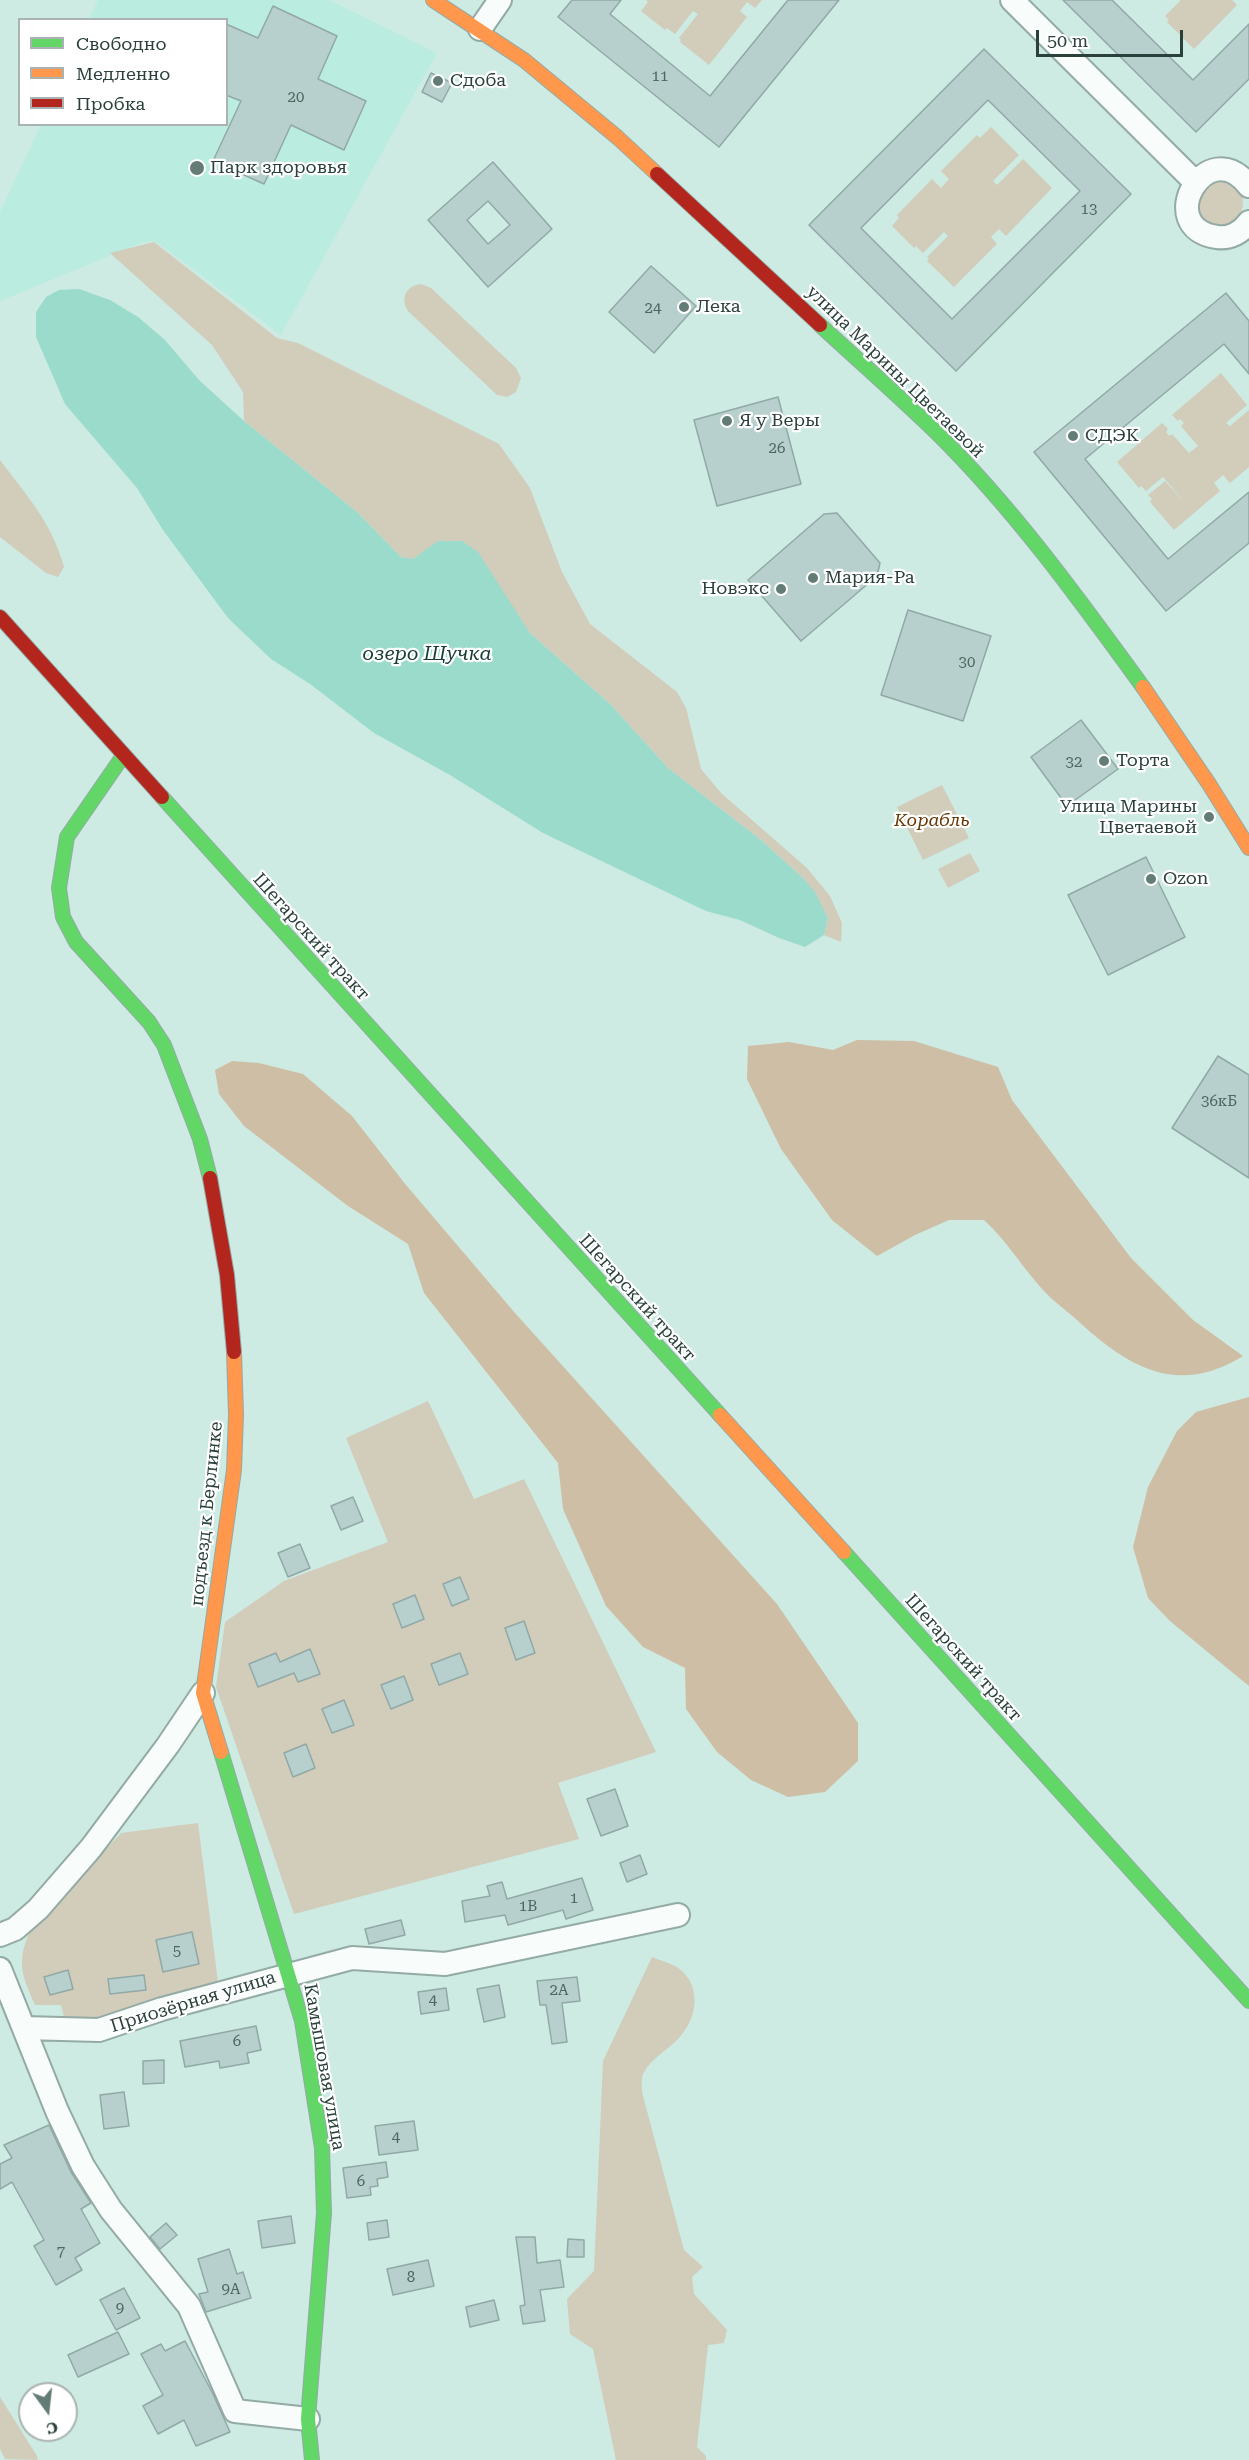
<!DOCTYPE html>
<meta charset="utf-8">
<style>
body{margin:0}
#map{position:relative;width:1249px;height:2460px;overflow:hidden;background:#cdeae3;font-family:"Roboto Serif",serif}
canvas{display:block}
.legend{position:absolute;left:18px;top:18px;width:210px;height:108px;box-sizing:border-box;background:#fff;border:2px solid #aab3b1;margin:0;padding:8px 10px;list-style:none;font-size:18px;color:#2a413b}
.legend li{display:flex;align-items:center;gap:12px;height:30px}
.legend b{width:30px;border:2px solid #aab3b1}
.north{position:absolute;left:18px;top:2382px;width:60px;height:60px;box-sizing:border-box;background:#fff;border:2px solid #aab3b1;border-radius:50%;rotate:165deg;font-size:16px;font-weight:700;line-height:24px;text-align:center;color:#2a413b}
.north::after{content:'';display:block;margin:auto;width:21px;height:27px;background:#637c76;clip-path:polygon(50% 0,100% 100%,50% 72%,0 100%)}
.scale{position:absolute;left:1036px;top:30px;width:147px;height:27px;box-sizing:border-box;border:3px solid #2a413b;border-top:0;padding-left:8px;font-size:18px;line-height:21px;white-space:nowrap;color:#2a413b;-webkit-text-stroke:4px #fff;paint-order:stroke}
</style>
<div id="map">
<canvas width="1249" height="2460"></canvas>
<ul class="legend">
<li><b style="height:8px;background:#63d668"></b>Свободно</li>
<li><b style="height:8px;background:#ff974d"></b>Медленно</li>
<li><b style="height:8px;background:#b3261e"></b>Пробка</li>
</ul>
<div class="north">С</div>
<div class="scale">50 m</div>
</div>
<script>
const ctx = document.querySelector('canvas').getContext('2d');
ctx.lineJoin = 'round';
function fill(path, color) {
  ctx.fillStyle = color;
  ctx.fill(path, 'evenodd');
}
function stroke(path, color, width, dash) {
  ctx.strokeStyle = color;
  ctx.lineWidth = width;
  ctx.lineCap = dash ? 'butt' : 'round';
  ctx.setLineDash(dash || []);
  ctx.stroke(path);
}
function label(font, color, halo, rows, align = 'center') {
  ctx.font = font + ' "Roboto Serif",serif';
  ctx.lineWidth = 4.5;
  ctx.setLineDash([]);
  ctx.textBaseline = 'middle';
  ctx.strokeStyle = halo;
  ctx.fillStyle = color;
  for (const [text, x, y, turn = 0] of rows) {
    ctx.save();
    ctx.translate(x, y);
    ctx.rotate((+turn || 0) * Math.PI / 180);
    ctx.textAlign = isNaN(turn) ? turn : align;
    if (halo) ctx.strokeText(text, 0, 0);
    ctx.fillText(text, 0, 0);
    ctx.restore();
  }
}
fill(new Path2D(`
 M98 0H329L437 53 281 335 155 241 143 242 0 301V212L41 125 226 124V20L89 19Z`), '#bbece0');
fill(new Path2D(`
 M646 0H762L755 8 747 2 740 11 747 17 709 65 680 42 681 40 679 38 698 14 693 11 675 34 667 28 665 30 641 11 648 2Z
 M1181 0H1232L1237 5 1194 49 1167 22 1169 20 1165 16Z
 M991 127 1019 155 993 181 997 185 1023 159 1052 188 1006 236 999 229 991 237 997 244 954 287 927 261 929 259 927 257 948 236 944 232 923 253 916 246 914 248 892 226 899 218 897 215 932 179 941 188 949 179 941 171 977 135 980 138Z
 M1197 203a23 23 0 1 1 46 0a23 23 0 1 1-46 0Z
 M154 242 277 338 298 343 499 444 530 488 562 572 590 624 677 692 686 708 701 769 721 793 807 868 830 896 842 923 841 942 824 935 828 918 803 878 761 840 668 768 611 705 530 633 507 601 439 541 413 559 401 557 357 512 244 421 243 392 212 345 110 253Z
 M421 284 431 288 516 368 521 378 516 392 507 397 497 395 408 311C400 298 406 286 421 284Z
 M1221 373 1247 405 1226 423 1230 426 1249 410V467L1230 483 1223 475 1214 483 1220 491 1174 530 1150 502 1152 499 1148 495 1165 481 1187 505 1163 477 1146 491 1141 486 1139 488 1117 462 1162 423 1168 429 1166 432 1169 436 1172 434 1189 453 1198 446 1181 426 1184 423 1180 419 1178 421 1172 415Z
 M0 460C27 496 52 523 64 567L58 577 46 573 0 537Z
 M942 785 969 838 923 860 897 807Z
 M970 853 980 871 948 888 938 869Z
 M428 1401 474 1499 524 1479 656 1752 558 1783 579 1839 294 1914 216 1687 225 1622 284 1581 388 1542 346 1438Z
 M198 1823 218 1982 98 2019 65 2020 61 2005H35C22 1975 16 1963 30 1931L121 1833Z
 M652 1957C661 1961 675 1964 682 1971 702 1990 696 2019 679 2038 668 2050 651 2058 643 2074 641 2079 642 2086 642 2092L684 2250 703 2267 692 2277 694 2294 727 2330 724 2343 708 2345 697 2447 706 2456V2460H616L593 2349 570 2334 567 2299 594 2271 603 2061Z
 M0 2397 37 2456 38 2460 5 2459 0 2449Z`), '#d2ccbb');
fill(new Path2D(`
 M857 1040 914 1041 998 1067 1012 1100 1131 1258 1193 1320 1243 1356C1177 1397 1128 1367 1077 1320 1066 1310 1053 1301 1043 1290 1022 1267 1007 1241 984 1220H949L915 1235 877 1256 832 1220 781 1149 747 1079 748 1046 789 1042 833 1050Z
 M232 1061 259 1063 303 1074 352 1116 406 1185 515 1313 777 1604 858 1723V1761L825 1792 788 1797 751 1780 717 1752 686 1709 685 1668 643 1647 606 1606 563 1509 558 1463 424 1293 408 1244 348 1206 244 1126 219 1094 215 1070Z
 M1249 1397V1686L1170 1621 1148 1598 1133 1547 1148 1487 1177 1431 1196 1412Z`), '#cebea5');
fill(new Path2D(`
 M79 289 110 300 138 317 165 340 199 380 244 421 357 512 401 557 413 559 438 541H462L478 552 530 633 611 705 668 768 761 840 803 878 815 892 828 918 824 935 805 947 779 938 740 920 706 911 543 833 450 775 374 733 310 684 271 659 228 618 163 530 137 488 65 404 36 337V312L46 297 59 290Z`), '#9bdbcc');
const building = new Path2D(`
 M572 0H621L610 14 710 96 788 0H839L719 147 558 17Z
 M1063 0H1112L1193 80 1249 24V79L1196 132Z
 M273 6 337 36 318 79 366 101 344 150 291 125 264 184 213 161 241 101 226 95V24L258 38Z
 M984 49 1131 194 956 371 809 225ZM988 100 1080 191 952 319 861 228Z
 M431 73 452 83 442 102 422 92Z
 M493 162 552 229 488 287 428 220ZM488 201 510 225 488 244 467 220Z
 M651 266 696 306 654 353 609 312Z
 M1226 293 1249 321V374L1224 344 1085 459 1168 559 1249 492V543L1166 611 1034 452Z
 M778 397 801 484 717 506 694 420Z
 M837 513 880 563 877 576 801 641 748 580 824 514Z
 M908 610 991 636 963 721 881 695Z
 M1081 720 1118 769 1067 806 1031 757Z
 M1146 857 1185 937 1108 975 1068 895Z
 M1218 1056 1249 1075V1178L1172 1128Z
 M353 1497 363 1521 341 1530 331 1506Z
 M300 1544 310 1568 288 1577 278 1553Z
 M460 1577 469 1599 452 1606 443 1584Z
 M415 1595 424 1619 402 1628 393 1604Z
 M524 1621 535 1653 516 1660 505 1628Z
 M310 1649 320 1674 298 1682 294 1673 258 1687 249 1664 276 1653 280 1662Z
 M460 1653 468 1674 439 1685 431 1664Z
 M404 1676 413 1700 391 1709 381 1685Z
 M344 1700 354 1725 332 1733 322 1709Z
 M306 1744 315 1768 293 1777 284 1753Z
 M615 1789 628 1826 601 1836 587 1799Z
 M640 1855 647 1874 627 1882 620 1863Z
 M582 1878 593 1910 566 1919 563 1910 508 1925 505 1915 465 1922 462 1901 490 1896 487 1886 502 1882 507 1899Z
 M401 1920 405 1935 369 1944 365 1929Z
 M192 1932 199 1964 163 1972 156 1940Z
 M68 1970 73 1989 50 1995 44 1977Z
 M144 1975 146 1990 110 1994 108 1979Z
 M577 1977 580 2001 562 2003 567 2042 552 2044 546 2005H540L537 1981Z
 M499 1985 505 2017 484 2022 477 1989Z
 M446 1988 449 2010 421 2014 418 1992Z
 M256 2026 261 2050 247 2053 249 2063 220 2068 219 2061 185 2067 180 2041Z
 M164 2060V2083L143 2084V2061Z
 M124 2092 129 2126 104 2129 100 2095Z
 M414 2121 418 2150 379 2155 375 2126Z
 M49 2125 71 2172 91 2203 81 2209 100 2243 75 2258 82 2270 56 2285 34 2246 44 2240 12 2182 0 2189V2164L12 2158 4 2145Z
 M386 2162 388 2177 377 2179 378 2186 370 2187 371 2195 347 2198 343 2168Z
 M291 2216 295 2243 262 2248 258 2221Z
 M387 2220 389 2237 369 2240 367 2223Z
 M166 2223 177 2235 160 2249 150 2237Z
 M516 2237H535L537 2263 560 2260 564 2287 540 2290 545 2321 523 2324 520 2306 525 2305Z
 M568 2239 584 2240V2257H567Z
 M229 2249 237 2274 243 2272 251 2298 206 2312 199 2294 208 2292 198 2259Z
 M428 2260 434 2286 393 2295 387 2269Z
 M124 2288 140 2318 116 2330 100 2300Z
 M494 2300 499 2320 470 2327 466 2307Z
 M118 2332 129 2354 78 2377 68 2355Z
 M185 2341 213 2394 230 2432 196 2446 184 2420 158 2434 143 2406 163 2395 141 2354 161 2344 165 2351Z`);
fill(building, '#b8d0cd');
stroke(building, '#91a9a6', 1.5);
const street = new Path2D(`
 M1012 0 1195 182
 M480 29 500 0
 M1249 186C1207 131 1152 228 1217 237 1230 239 1242 232 1249 222
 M0 1935 15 1929 38 1909 91 1848 168 1745 203 1693
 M0 1969 57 2111 83 2166 111 2210 189 2306 235 2411 308 2419
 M24 2028 99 2030 162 2009 352 1958 445 1964 678 1915`);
const fast = new Path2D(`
 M820 325C859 361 899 396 937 433 1014 509 1079 599 1143 687
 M123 756 67 837 59 888 63 917 76 942 149 1022 164 1045 200 1139 210 1178
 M162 797 720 1415
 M844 1552 1249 2001
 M221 1752 302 2021 322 2148 324 2213 308 2419 312 2460`);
const slow = new Path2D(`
 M433 0 524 60 617 137 657 174
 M1143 687 1209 784 1249 848
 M720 1415 844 1552
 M221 1752 203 1693 234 1470 236 1415 234 1352`);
const jam = new Path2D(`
 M657 174 820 325
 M0 617 162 797
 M210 1178 227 1275 234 1352`);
stroke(street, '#93aaa5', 26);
stroke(fast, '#93aaa5', 16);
stroke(slow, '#93aaa5', 16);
stroke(jam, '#93aaa5', 16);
stroke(street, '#f8fcfb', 22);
stroke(fast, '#63d668', 14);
stroke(slow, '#ff974d', 14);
stroke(jam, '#b3261e', 14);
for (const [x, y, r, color] of [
 [438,81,6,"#637c76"],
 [197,168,8,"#637c76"],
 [684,307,6,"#637c76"],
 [727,421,6,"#637c76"],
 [1073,436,6,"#637c76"],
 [813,578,6,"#637c76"],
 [781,589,6,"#637c76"],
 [1104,761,6,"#637c76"],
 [1209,817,6,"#637c76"],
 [1151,879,6,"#637c76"]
]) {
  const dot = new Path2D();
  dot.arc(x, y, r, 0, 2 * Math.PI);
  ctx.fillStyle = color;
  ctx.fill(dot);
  stroke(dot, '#fff', 2);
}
label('15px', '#4e6560', null, [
 ["11",660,77],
 ["20",296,98],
 ["13",1089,210],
 ["24",653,309],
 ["26",777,449],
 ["30",967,663],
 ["32",1074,763],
 ["36кБ",1219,1102],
 ["1",574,1899],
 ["1В",528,1907],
 ["5",177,1952],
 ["2А",559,1991],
 ["4",433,2001],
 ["6",237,2042],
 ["4",396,2138],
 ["6",361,2182],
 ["7",61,2252],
 ["8",411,2278],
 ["9А",231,2290],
 ["9",120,2309]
]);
label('18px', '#2a413b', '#fff', [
 ["Сдоба",450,81],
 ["Парк здоровья",210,168],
 ["Лека",696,307],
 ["Я у Веры",739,421],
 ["СДЭК",1085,436],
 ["Мария-Ра",825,578],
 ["Новэкс",769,589,"right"],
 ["Торта",1116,761],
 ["Улица Марины",1197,807,"right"],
 ["Цветаевой",1197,828,"right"],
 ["Ozon",1163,879]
], 'left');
label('18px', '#2a413b', '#fff', [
 ["улица Марины Цветаевой",895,372,44],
 ["Шегарский тракт",311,937,48],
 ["Шегарский тракт",637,1298,48],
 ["подъезд к Берлинке",207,1514,-84],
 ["Шегарский тракт",963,1658,48],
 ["Приозёрная улица",193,2002,-17],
 ["Камышовая улица",324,2067,80]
]);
label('italic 18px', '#683706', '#fff', [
 ["Корабль",932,821]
]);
label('italic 20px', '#183d35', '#fff', [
 ["озеро Щучка",427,654]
]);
</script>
